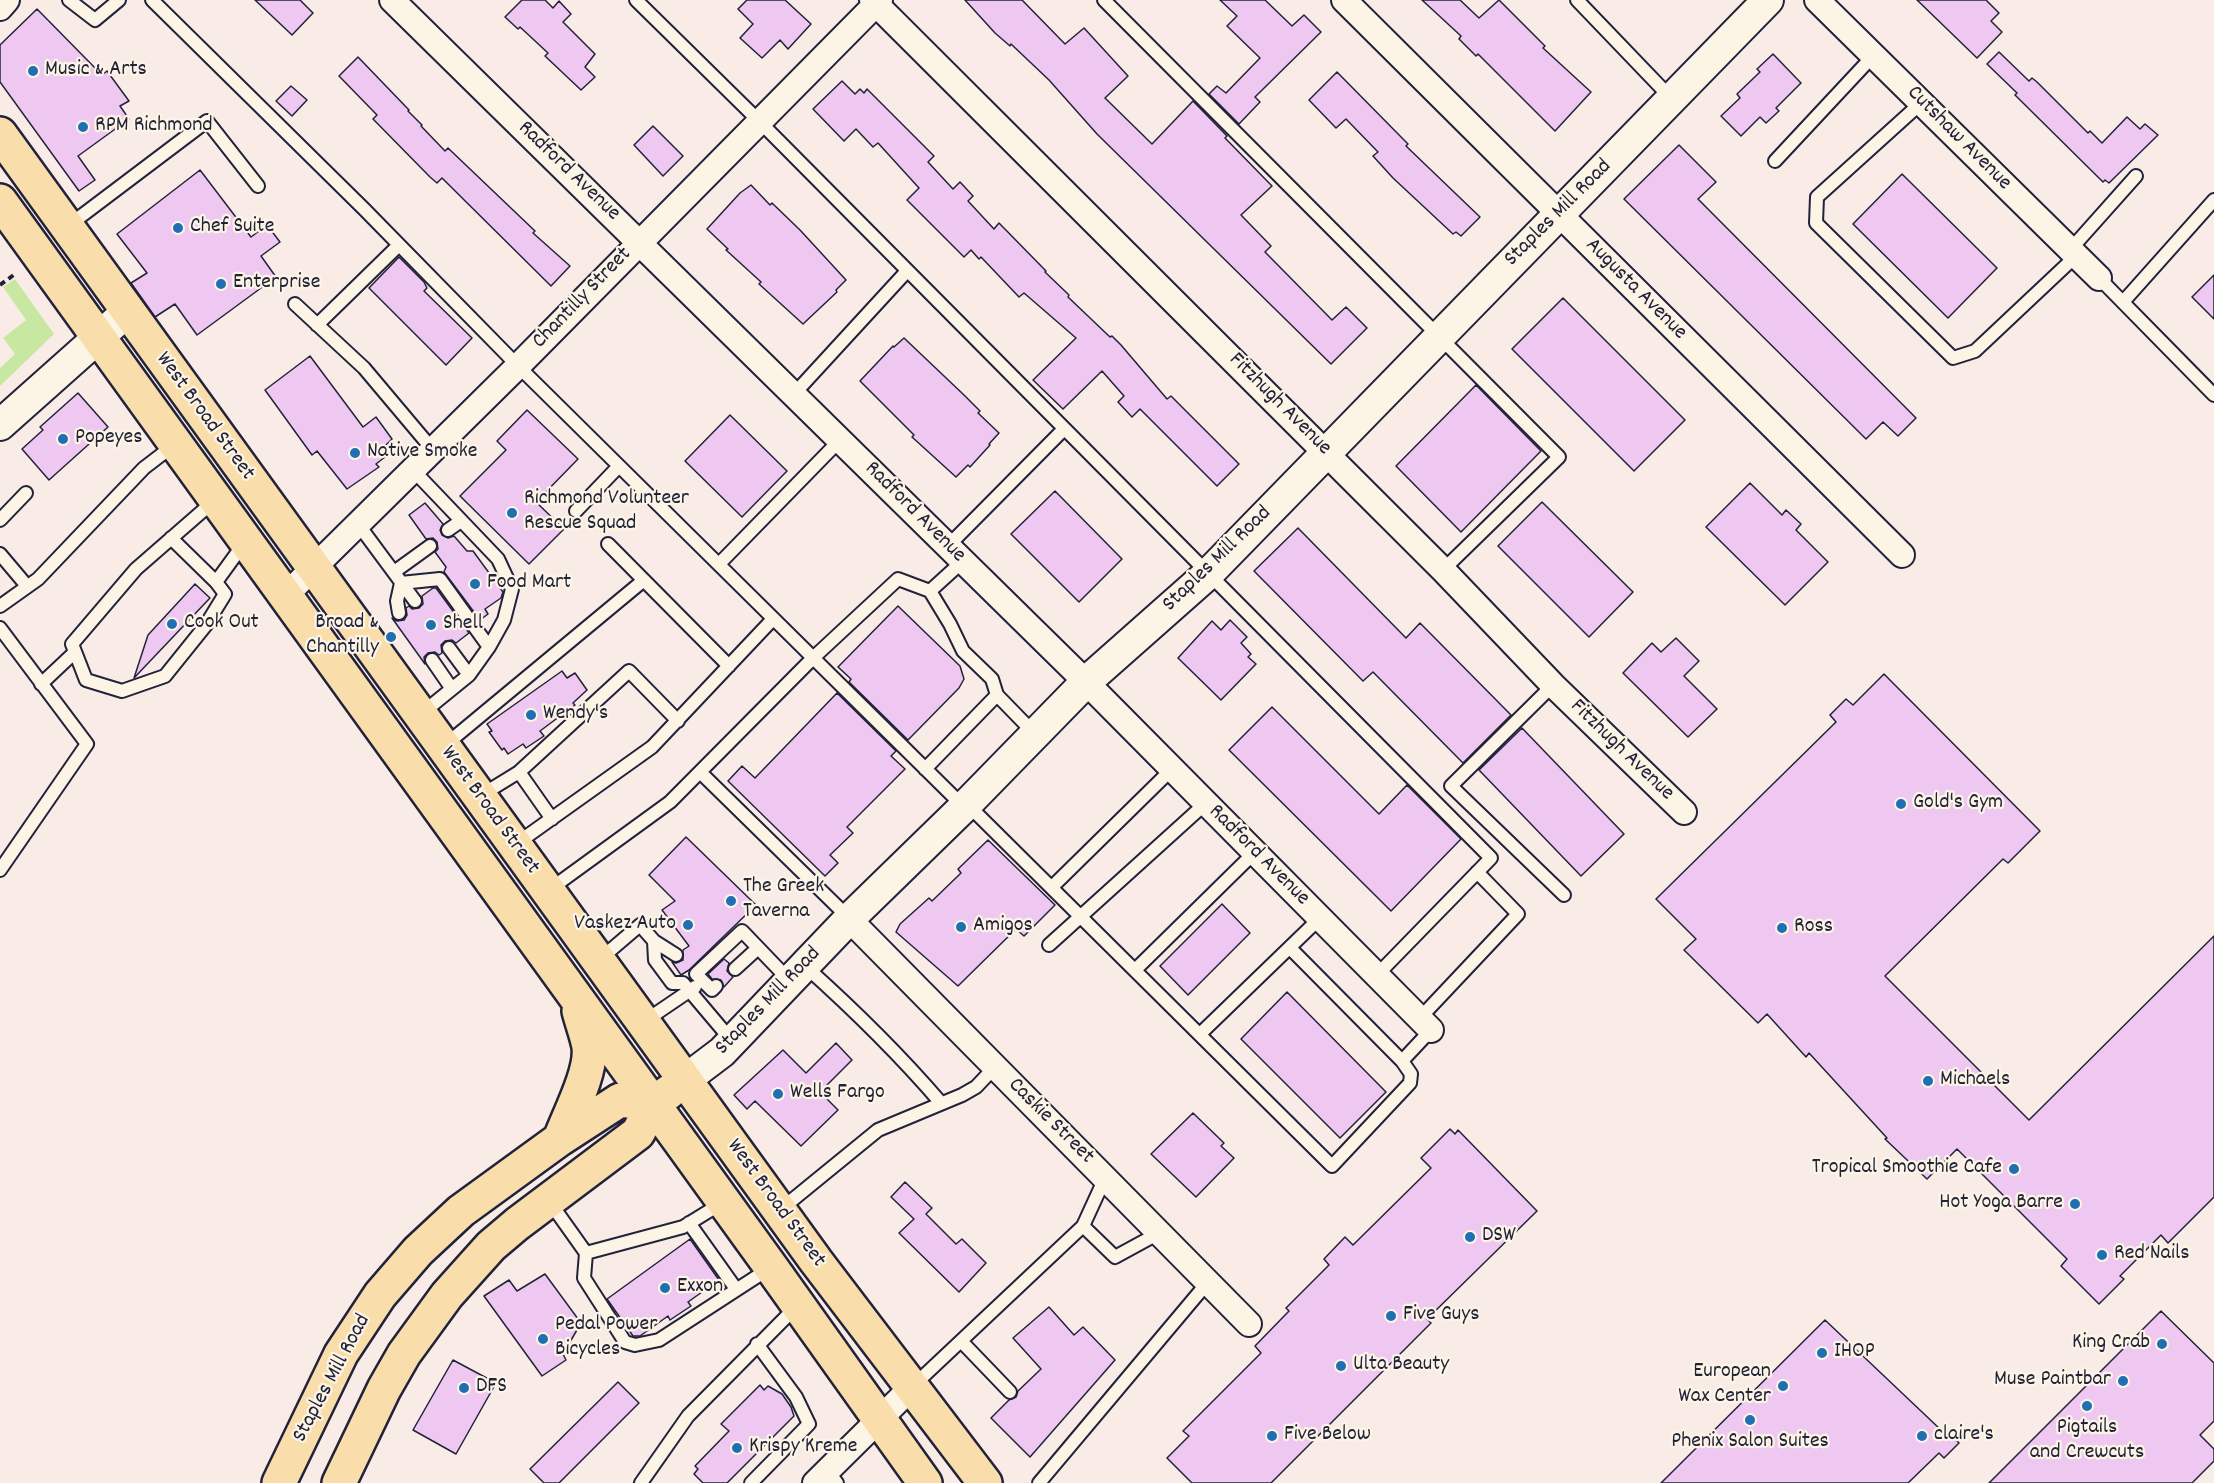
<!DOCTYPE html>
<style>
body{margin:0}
canvas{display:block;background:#f9ece7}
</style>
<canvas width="2214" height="1483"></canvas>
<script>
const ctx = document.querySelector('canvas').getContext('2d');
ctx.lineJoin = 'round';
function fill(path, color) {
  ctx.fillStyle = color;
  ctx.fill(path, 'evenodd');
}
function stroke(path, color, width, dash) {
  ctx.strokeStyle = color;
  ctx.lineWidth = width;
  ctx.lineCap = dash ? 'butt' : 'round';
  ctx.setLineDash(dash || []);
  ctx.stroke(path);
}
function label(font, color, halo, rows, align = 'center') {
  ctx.font = font + ' Dekko,sans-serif';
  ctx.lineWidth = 4.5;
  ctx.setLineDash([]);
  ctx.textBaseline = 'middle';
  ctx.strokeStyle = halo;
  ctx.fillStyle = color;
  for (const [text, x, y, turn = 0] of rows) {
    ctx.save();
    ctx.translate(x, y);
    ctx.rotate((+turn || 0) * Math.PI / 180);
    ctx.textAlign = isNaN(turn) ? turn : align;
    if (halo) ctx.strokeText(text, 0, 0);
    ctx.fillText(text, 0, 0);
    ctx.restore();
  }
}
fill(new Path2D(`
 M15 279 54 334 0 386V368L15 354 3 338 26 320 3 287Z`), '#c8e8a1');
const building = new Path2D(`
 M255 0H300L313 13 292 35Z
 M522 0H545L553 8 559 1 571 14 563 22 595 54 585 67 595 77 581 90 545 56 548 53 520 27 518 29 505 17Z
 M747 0H785L811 24 788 49 780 40 762 58 740 38 753 24 738 9Z
 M965 0H1022L1065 44 1084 28 1128 76 1105 98 1152 144 1193 101 1227 136 1225 138 1272 186 1241 215 1271 246 1265 252 1332 320 1346 307 1367 328 1331 364 1097 134 1049 80 1011 44 1010 46 995 33Z
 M1220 0H1265L1292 26 1304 15 1321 32 1255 97 1260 102 1239 124 1209 94 1217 86 1226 93 1260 58 1227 26 1237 16Z
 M1422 0H1460L1479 18 1499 0 1545 46 1543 48 1591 92 1555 131 1478 54 1476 56 1459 39 1461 36Z
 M1917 0H1986L1999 13 1991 21 2002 32 1977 58Z
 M37 9 102 75 107 71 129 101 120 106 129 119 78 156 95 180 79 191 0 82V45Z
 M1999 52 2029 81 2032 78 2037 82 2088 133 2090 131 2102 143 2127 117 2140 129 2145 124 2158 135 2109 183 2105 180 2103 182 2015 95 2017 93 1987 64Z
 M1773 54 1801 83 1776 108 1779 111 1766 123 1760 117 1741 136 1721 116 1740 98 1737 94 1760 72 1757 69Z
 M358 57 409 110 408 111 422 125 421 126 445 151 448 148 535 231 533 233 570 266 551 286 442 178 437 183 430 177 373 119 377 115 339 76Z
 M1337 72 1408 144 1406 146 1480 217 1461 236 1456 232 1453 234 1393 178 1373 156 1378 152 1346 119 1336 128 1309 100Z
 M842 81 855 94 860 89 864 93 867 89 934 156 928 162 953 189 960 182 973 196 968 201 994 229 999 223 1046 271 1045 272 1069 295 1068 297 1110 337 1112 336 1121 345 1167 399 1171 396 1239 464 1217 486 1140 409 1132 417 1118 402 1124 396 1102 371 1063 409 1033 380 1076 338 1024 293 1019 297 981 257 979 259 971 250 964 257 907 200 919 188 878 143 873 147 856 129 844 141 813 109Z
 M291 86 307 100 292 116 276 101Z
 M653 126 683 156 663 176 634 145Z
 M1679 145 1716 182 1698 199 1916 418 1898 436 1883 422 1866 439 1624 199Z
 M200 170 251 237 267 225 280 242 261 256 276 277 197 335 175 304 155 317 131 283 147 273 117 234Z
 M1902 174 1997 268 1948 318 1853 224Z
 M751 185 770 205 772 203 800 230 846 280 836 290 837 292 803 324 759 284 761 282 726 250 728 249 707 229 740 193Z
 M399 257 424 282 427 288 424 291 472 338 446 365 369 288Z
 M2214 275V319L2192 297Z
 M1563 298 1685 420 1634 471 1512 349Z
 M904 338 964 395 980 411 978 413 999 433 989 444 990 445 970 467 968 465 956 477 912 437 914 435 860 381 893 346 894 347Z
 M310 356 363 427 376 417 392 439 380 451 385 457 376 464 379 467 347 489 317 451 312 455 265 390Z
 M1476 385 1541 451 1461 532 1396 466Z
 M78 393 108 427 49 480 22 449 43 430 40 427Z
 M527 410 578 459 536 502 564 529 529 564 460 496 506 450 497 441Z
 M730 415 787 471 742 517 685 461Z
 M1750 483 1782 515 1786 510 1801 524 1796 530 1828 562 1785 605 1706 527Z
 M1055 491 1122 559 1079 602 1011 534Z
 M1542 502 1633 592 1589 637 1498 546Z
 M425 503 443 524 440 530 442 535 448 538 454 536 467 551H473L503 592 501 598 485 609 488 614 480 620 444 572 446 567 435 552 438 549 437 542 433 538 426 539 409 515Z
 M1298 528 1406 638 1420 623 1511 715 1463 763 1373 672 1363 681 1254 571Z
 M195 584 210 598 134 678 148 635Z
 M433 588H436L469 633 456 643 452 640 445 641 441 645 442 653 439 655 435 652 428 653 424 657 425 664 392 618 397 621 404 620 407 615 406 608 409 606 412 609 419 608 423 604 422 596Z
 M898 606 960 666 964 679 959 688 908 740 849 682 851 679 838 667Z
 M1230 620 1247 637 1241 643 1251 654 1248 657 1256 664 1221 700 1178 658 1212 621 1221 630Z
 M1676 638 1699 661 1684 676 1717 709 1688 737 1623 673 1652 643 1661 652Z
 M562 671 567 678 575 673 587 690 573 703 575 705 540 731 544 736 526 748 523 744 508 754 504 748 502 750 489 732 492 731 487 724Z
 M1884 674 2040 831 2008 863 2003 859 1885 976 2029 1120 2214 936V1197L2168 1243 2161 1235 2120 1276 2124 1279 2099 1304 2061 1266 2067 1259 1957 1149 1927 1179 1885 1139 1887 1138 1809 1053 1806 1057 1767 1014 1758 1023 1684 950 1696 939 1656 899 1836 722 1830 715 1846 699 1853 705Z
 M837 693 896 751 891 756 905 769 847 827 853 833 830 855 838 863 825 876 728 781 742 766 755 778Z
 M1272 707 1379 814 1407 785 1461 839 1391 911 1229 750Z
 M1522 728 1624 834 1581 876 1479 770Z
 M686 837 756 905 689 970 681 975 672 962 676 963 683 960V950L689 946 662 910 675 901 649 875Z
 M988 840 1055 905 1024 936 1016 929 958 986 896 932 900 924 929 898 932 901 961 873 958 869Z
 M1222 904 1250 933 1188 995 1160 966Z
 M724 959 729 963 727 971 733 977 724 987 721 980 712 979 708 974Z
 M1287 992 1386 1092 1340 1138 1241 1039Z
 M836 1043 852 1060 820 1092 838 1110 801 1146 755 1101 747 1109 734 1095 783 1050 806 1073Z
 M1193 1113 1224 1143 1221 1146 1234 1158 1196 1197 1151 1154Z
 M1450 1129 1455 1134 1458 1130 1537 1211 1427 1319 1431 1323 1271 1483H1192L1167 1458 1189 1436 1183 1431 1261 1353 1255 1346 1289 1311 1286 1308 1329 1265 1324 1259 1345 1237 1353 1245 1431 1168 1421 1158Z
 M905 1182 932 1208 926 1214 956 1244 962 1239 986 1263 959 1292 899 1233 914 1219 891 1197Z
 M690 1239 719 1280 688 1302 691 1306 670 1320 668 1316 640 1336H633L607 1299Z
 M545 1274 581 1323 563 1354 566 1360 542 1376 484 1296 509 1280 517 1291Z
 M1049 1307 1074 1335 1083 1327 1115 1360 1030 1457 991 1418 1009 1400 1016 1397 1018 1391 1041 1369 1013 1338Z
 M2161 1311 2214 1363V1421L2200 1435 2214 1449V1461L2192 1483H1989Z
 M1825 1320 1941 1430 1944 1427 1959 1443 1944 1458 1939 1453 1908 1483H1661Z
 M453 1360 496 1383 456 1454 413 1430Z
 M618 1382 639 1403 559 1483H544L530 1469Z
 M760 1385 764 1390 768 1386 782 1394 791 1407 794 1416 727 1483H703L694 1474 698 1469 695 1466 729 1431 721 1424Z`);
fill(building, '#efc8f1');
stroke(building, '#22223b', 1.5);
const service = new Path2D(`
 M69 0 95 20 119 0
 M152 0 364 209 518 366 964 807
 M636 0 759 121 1491 858 1377 975
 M1104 0 1559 457 1443 570
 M1577 0 1671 98
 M1921 103 1817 197 1816 223 1953 358 1975 351 2076 256
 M1775 161 1873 56
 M68 226 207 121 258 186
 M2070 250 2136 176
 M2099 278 2214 395
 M2123 302 2214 200
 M295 304 364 368 433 450
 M317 325 399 245
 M794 394 907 271
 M413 470 498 559 512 589 504 620 489 647 469 675
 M214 501 136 569 72 644 86 680 122 691 165 676 206 625 225 594 216 582 245 542
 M576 511 619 466
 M0 520 26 493
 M358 524 415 601
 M448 530 461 521
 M171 538 216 582
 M608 544 729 666
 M948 546 1064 429
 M0 554 27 586
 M719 564 840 440
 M394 572 430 546
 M0 606 38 579 144 468 174 445
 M399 613 397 601 401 583 440 579 489 647
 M0 628 87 744 0 870
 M432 660 452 689
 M41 684 75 652
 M1553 685 1451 786 1564 895
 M997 695 1035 734
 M421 714 469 675 449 648
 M444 746 644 580
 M925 769 997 695 992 679 963 651 950 624 930 591
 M519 772 552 819
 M700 772 849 918
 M480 796 519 772 629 671 678 721
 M967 804 1332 1166 1410 1083 1411 1074 1402 1061 1431 1030
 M516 844 652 747 773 619
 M1052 887 1172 769
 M549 890 670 802 813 658 898 579 930 591 963 561
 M654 941 655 960 672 983H683L732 1041
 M1049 945 1206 803
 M1290 948 1402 1061
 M599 960 640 925 654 941 676 955
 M805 966C853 1009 899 1054 941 1103
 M735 969 758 948
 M1135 970 1255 852
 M716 986 712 990 696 974 742 931 790 981
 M1420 1018 1518 914 1477 872
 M645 1021 695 987
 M1200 1034 1320 918
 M549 1201 586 1253 683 1227 722 1203
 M780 1210 878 1130 962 1095 976 1087 995 1067
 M689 1223 736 1289
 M1083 1226 1115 1257 1159 1233
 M586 1253 584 1278 625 1342 635 1345 659 1340 770 1268
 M961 1341 1010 1392
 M913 1386 1083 1226 1105 1178
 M828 1471 837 1483
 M641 1483 688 1416 797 1306
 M751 1483 809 1424 796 1397 757 1344
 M1039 1483 1208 1282`);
const minor = new Path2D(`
 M392 0 1086 682 1431 1030
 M872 0 1443 570 1553 685 1684 812
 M1344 0 1902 555
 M1817 0 2099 278
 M0 8 7 0
 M285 596 518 366 880 0
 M849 919 1249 1324
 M815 1483 912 1387`);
const tertiary = new Path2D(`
 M0 425 128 311
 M685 1080 722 1052 849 919 964 807 1086 682 1208 574 1768 0`);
const primary = new Path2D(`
 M0 134 816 1261 985 1483
 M0 201 771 1267 925 1483
 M560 1139C569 1115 592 1072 589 1047 587 1035 582 1023 579 1011
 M279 1483 341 1354 380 1295 418 1251 461 1211 560 1139 620 1100 653 1104
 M339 1483 384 1389 404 1354 447 1295 491 1246 517 1224 638 1133 653 1104 669 1092`);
stroke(service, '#22223b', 16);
stroke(minor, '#22223b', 28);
stroke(tertiary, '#22223b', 34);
stroke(primary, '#22223b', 38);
stroke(new Path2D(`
 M0 285 15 274`), '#22223b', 4, [6, 4.5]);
stroke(service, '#fcf5e5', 12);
stroke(minor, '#fcf5e5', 24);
stroke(tertiary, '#fcf5e5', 30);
stroke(primary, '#f9deab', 33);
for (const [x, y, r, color] of [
 [33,71,6,"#1f6fb2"],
 [83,127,6,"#1f6fb2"],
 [178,228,6,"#1f6fb2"],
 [221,284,6,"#1f6fb2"],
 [63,439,6,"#1f6fb2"],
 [355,453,6,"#1f6fb2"],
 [512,513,6,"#1f6fb2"],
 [475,584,6,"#1f6fb2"],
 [172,624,6,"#1f6fb2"],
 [431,625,6,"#1f6fb2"],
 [391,637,6,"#1f6fb2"],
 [531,715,6,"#1f6fb2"],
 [1901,804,6,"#1f6fb2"],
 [731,901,6,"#1f6fb2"],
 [688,925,6,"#1f6fb2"],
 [961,927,6,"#1f6fb2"],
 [1782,928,6,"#1f6fb2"],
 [1928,1081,6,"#1f6fb2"],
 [778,1094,6,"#1f6fb2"],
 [2014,1169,6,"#1f6fb2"],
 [2075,1204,6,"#1f6fb2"],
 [1470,1237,6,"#1f6fb2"],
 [2102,1255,6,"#1f6fb2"],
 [665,1288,6,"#1f6fb2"],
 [1391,1316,6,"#1f6fb2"],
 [543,1339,6,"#1f6fb2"],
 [2162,1344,6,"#1f6fb2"],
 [1822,1353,6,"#1f6fb2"],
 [1341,1366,6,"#1f6fb2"],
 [2123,1381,6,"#1f6fb2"],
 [1783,1386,6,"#1f6fb2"],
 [464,1388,6,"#1f6fb2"],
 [2087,1406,6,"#1f6fb2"],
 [1750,1420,6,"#1f6fb2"],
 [1272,1436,6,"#1f6fb2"],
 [1922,1436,6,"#1f6fb2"],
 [737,1448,6,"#1f6fb2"]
]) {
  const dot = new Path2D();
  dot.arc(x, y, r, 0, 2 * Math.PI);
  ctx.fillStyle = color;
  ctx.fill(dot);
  stroke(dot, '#fcf5e5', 2);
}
label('22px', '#22223b', '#fcf5e5', [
 ["Music & Arts",45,71],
 ["RPM Richmond",95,127],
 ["Chef Suite",190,228],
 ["Enterprise",233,284],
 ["Popeyes",75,439],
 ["Native Smoke",367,453],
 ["Richmond Volunteer",524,500],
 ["Rescue Squad",524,525],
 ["Food Mart",487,584],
 ["Cook Out",184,624],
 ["Broad &",379,624,"right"],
 ["Chantilly",379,649,"right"],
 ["Shell",443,625],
 ["Wendy's",543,715],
 ["Gold's Gym",1913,804],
 ["The Greek",743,888],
 ["Taverna",743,913],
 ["Vaskez Auto",676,925,"right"],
 ["Amigos",973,927],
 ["Ross",1794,928],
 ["Michaels",1940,1081],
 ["Wells Fargo",790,1094],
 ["Tropical Smoothie Cafe",2002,1169,"right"],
 ["Hot Yoga Barre",2063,1204,"right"],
 ["DSW",1482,1237],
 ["Red Nails",2114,1255],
 ["Exxon",677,1288],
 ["Five Guys",1403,1316],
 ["Pedal Power",555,1326],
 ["Bicycles",555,1351],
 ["King Crab",2150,1344,"right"],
 ["IHOP",1834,1353],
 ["Ulta Beauty",1353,1366],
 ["European",1771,1373,"right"],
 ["Wax Center",1771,1398,"right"],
 ["Muse Paintbar",2111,1381,"right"],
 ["DFS",476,1388],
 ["Pigtails",2087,1429,"center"],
 ["and Crewcuts",2087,1454,"center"],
 ["Five Below",1284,1436],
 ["claire's",1934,1436],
 ["Phenix Salon Suites",1750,1443,"center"],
 ["Krispy Kreme",749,1448]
], 'left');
label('22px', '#22223b', '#fcf5e5', [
 ["Cutshaw Avenue",1958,139,45],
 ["Radford Avenue",568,172,44],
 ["Staples Mill Road",1559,214,-45],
 ["Augusta Avenue",1635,290,45],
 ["Chantilly Street",583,299,-46],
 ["Fitzhugh Avenue",1279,405,45],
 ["West Broad Street",204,417,54],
 ["Radford Avenue",914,513,45],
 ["Staples Mill Road",1218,560,-44],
 ["Fitzhugh Avenue",1621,751,44],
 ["West Broad Street",489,811,54],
 ["Radford Avenue",1258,856,45],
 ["Staples Mill Road",769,1002,-46],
 ["Caskie Street",1050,1122,45],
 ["West Broad Street",775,1204,54],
 ["Staples Mill Road",333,1379,-62]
]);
</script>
